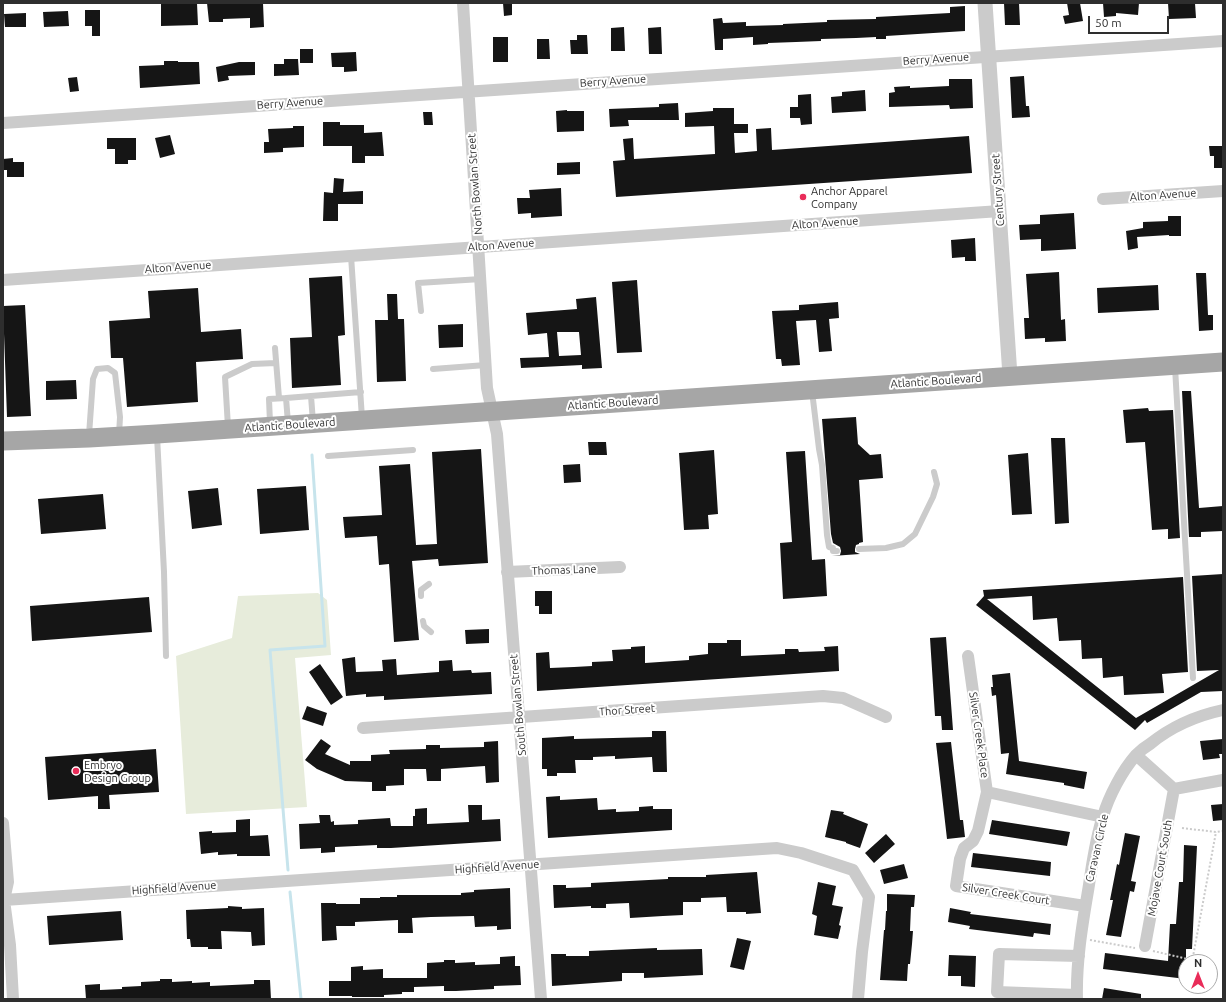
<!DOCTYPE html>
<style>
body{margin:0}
#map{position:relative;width:1226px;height:1002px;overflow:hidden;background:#fff;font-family:Ubuntu,sans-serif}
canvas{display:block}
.frame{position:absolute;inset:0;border:4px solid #2e2e2e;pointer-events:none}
.north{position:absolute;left:1178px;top:954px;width:40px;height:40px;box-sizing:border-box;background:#fff;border:1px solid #ababab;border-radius:50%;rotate:0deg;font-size:11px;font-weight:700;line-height:16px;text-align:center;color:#2e2e2e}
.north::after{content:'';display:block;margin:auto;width:14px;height:18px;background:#e92c59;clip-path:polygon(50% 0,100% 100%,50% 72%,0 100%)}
.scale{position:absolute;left:1088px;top:16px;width:81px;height:18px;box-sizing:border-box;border:2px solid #2e2e2e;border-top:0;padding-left:5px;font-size:12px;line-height:14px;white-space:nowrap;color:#2e2e2e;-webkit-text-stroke:3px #fff;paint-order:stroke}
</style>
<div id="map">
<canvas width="1226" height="1002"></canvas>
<div class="frame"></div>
<div class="north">N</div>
<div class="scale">50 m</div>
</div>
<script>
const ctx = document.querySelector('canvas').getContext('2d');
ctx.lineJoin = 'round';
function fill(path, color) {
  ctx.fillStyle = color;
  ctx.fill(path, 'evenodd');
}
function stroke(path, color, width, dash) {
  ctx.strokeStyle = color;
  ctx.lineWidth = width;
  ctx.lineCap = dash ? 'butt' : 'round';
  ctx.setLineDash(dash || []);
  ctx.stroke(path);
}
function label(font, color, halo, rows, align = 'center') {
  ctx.font = font + ' Ubuntu,sans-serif';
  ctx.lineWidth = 4;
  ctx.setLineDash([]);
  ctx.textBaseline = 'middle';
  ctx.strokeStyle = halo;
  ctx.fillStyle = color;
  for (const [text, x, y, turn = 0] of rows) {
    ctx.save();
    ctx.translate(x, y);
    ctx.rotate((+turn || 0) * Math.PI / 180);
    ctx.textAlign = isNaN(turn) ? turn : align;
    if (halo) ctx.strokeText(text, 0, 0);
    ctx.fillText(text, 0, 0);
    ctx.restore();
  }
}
fill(new Path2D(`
 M318 593 327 600 331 655 295 658 307 807 186 814 176 656 232 638 238 596Z`), '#e7ecdb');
stroke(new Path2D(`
 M288 870 270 650 325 646 312 455
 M290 892 301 999`), '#c7e4ec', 3);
fill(new Path2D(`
 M161 3H197L198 25 161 26Z
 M207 3H263L264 27 250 28V18L223 19V22H209Z
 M503 3H512V15L504 16Z
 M1004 3H1019L1020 25H1005Z
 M1067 3H1080L1083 21 1065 24 1063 16 1069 15Z
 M1103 3H1139L1138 15 1116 13V16L1104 17Z
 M1168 3H1195L1196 18 1169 19Z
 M965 6V31L886 36V39H876V37L856 38 821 39V41L796 42 768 43V44L753 45V37L723 39V50H715L713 19 722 18 723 23 746 22V26L783 25V24L827 22V20L876 19V17L950 13V7Z
 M85 10H100V36H92V26H85Z
 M68 11 69 26 44 27 43 12Z
 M26 13V27H5L4 14Z
 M624 27 625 51H611V28Z
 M661 27 662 54H649L648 28Z
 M577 35H587L588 54H571L570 40H577Z
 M493 37H508V62H493Z
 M537 39H549L550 59H537Z
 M300 49H313V63H300Z
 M356 52 357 71 344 72V67H332L331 53Z
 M284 59H298L299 75 274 76V64H284Z
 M164 61H178V62H199L200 84 140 88 139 66 164 65Z
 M239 62H255V75L228 76 229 80 218 82 216 67Z
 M1024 76 1026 106H1029L1030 117 1012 118 1010 77Z
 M77 77 79 91 70 92 68 78Z
 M949 79H972L973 108 950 109 949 105 889 107V93L895 92 894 87 910 86V88L949 86Z
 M865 90 866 111 832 113 831 97 842 96V92Z
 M811 94 812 124 801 125 800 118H790V107H798V95Z
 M678 103 679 120H628L629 126 610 127 609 109 659 107V104Z
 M713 108H734V124H748V133H734L735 153 757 151 756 129 771 128 772 150 969 136 972 173 616 197 613 161 625 160 623 139 633 138 634 159 715 154 714 126 685 127V113L713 111Z
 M567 110V111H584V131L557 132 556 111Z
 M423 112H432L433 125H424Z
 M323 122H340V125H364V133L382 132 384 156H365V163H352V146H323Z
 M293 126H304V147L283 148V152L264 153V142H269L268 129 293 128Z
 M170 135 175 154 160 158 155 138Z
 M107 138H136V160H128V164H115V149H107Z
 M1209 146H1223V168H1214V156H1210Z
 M13 158V162H24V177H7V170H3V159Z
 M580 162V174L557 175V163Z
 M334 178 344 179 343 192 363 191V204H338V221H323L324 192 333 193Z
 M561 188 562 216 531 218V213L518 214 517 198H530L529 190Z
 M1074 213 1076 249 1041 251V239L1020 240 1019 225 1040 224V215Z
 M1168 216H1181V236H1169V235L1137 237 1138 248 1128 250 1126 231 1143 228V222L1168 221Z
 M975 238 976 261H965V257L952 258 951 240Z
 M1059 272 1061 320 1065 319 1066 341 1045 342V338L1025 339 1024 318H1029L1026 274Z
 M1196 273H1206L1208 315H1213V330L1199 331Z
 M342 276 345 335 338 336 341 385 292 388 290 338 312 337 309 278Z
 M637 280 642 352 617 353 612 282Z
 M1158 285 1159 310 1098 313 1097 288Z
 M198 288 201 332 241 329 243 359 196 362 198 402 127 407 123 358H111L109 321 150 318 148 291Z
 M387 294H397L398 319H404L406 381 377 382 375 320H388Z
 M596 297 602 368 582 369V365L521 368 520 358 549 357 547 333 528 335 526 313 577 309 576 299ZM557 332H579L581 355 559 356Z
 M838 302 839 318 829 319 832 351 819 352 816 320 796 321 800 365 782 366 781 359H776L772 311 799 310V305Z
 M25 305 31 416 7 417 3 306Z
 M463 324V347L439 348 438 325Z
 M76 380 77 399 46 400V381Z
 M1182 391H1191L1199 508 1223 506V531L1201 532V537H1189Z
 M1148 408 1149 411 1173 410 1180 538 1168 539V529L1152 530 1145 442 1126 443 1123 410Z
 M856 417 858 444 870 455 881 454 883 478 859 480 863 542 859 543V544L856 545 855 549V552L860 554 832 556 840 555 841 551 840 547 833 543 831 534 822 419Z
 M1051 438H1065L1069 523 1055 524Z
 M588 442H606L607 455H589Z
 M481 449 488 563 439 566 438 559 412 561 419 640 394 642 389 564 379 565 377 536 345 538 343 517 382 515 379 466 410 464 416 545 437 544 432 452Z
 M714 450 718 514 708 515 709 529 684 530 679 453Z
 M805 451 812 560 825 559 827 596 783 599 780 543 792 542 786 452Z
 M1028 453 1032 514 1012 515 1008 455Z
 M580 464 581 482 564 483 563 465Z
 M306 486 309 530 260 534 257 489Z
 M218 488 222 525 192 529 188 491Z
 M103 494 106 529 41 534 38 499Z
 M1223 574V691L1201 692 1147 723 1145 720 1135 730 976 605 984 596 983 590 1183 577 1188 672 1162 674 1164 693 1124 695 1123 676 1103 678 1102 658 1082 659 1081 640 1059 641 1057 618 1033 620 1032 596 987 599 1136 718 1219 670 1197 671 1192 576Z
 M535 591H552V614H539V606H535Z
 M149 597 152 632 32 641 30 606Z
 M489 629V643L466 644 465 630Z
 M946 637 953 730H942L941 716H935L930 638Z
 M727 640H741V656L785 654V649H798L799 652 825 651 824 647 838 646 839 671 537 691 536 653 549 652 550 668 574 667 592 666V662L613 661 612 650 631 649V647L645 646V663L689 660V656L708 654V643H727Z
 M355 657 356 672 383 671 382 660 396 659 397 675 439 672V661L452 660 453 671 471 670 472 673 491 672 492 694 384 700V696L366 697V694L346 696 342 659Z
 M320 664 343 697 331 705 309 672Z
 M1010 673 1019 761 1087 772 1084 789 1064 785V783L1006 774 1009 753 1001 754 996 695 992 696 991 687H993L992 675Z
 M307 706 327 713 323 726 302 719Z
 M652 731H666L667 772H653L652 757 615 759V756L593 757V760H575L576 773H557V776H547V769H542V738L574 736V739L652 737Z
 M321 739 331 746 325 754 350 765V761H371V755L390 754 389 750 426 749V745H440V748L484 747V742L498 741 499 782 486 783 485 766 441 769V781H427L426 769H404V785L386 786V791H372V782L345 781 317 769 305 760Z
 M1223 739V754H1219L1220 758 1203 760 1200 741Z
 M951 742 960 820H963L965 837 947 839 936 743Z
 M156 749 159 792 109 795 110 809H98V796L48 800 45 757Z
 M560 796V800L597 798 598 810 616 809V812L639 811V807L653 806V809H672V830L548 838 546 797Z
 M1223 804V820L1213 821 1211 805Z
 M468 805H482V820L500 819 501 841 391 848H377V845L335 847V852L321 853V848L300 849 299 824 320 823 319 815H330L331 822 334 821V825L358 824V820L390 818 391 826H413V816H415V809L427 808V824L469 822Z
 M831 810 844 812 843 814 868 824 860 848 846 843V842L825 837Z
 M250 819V836L268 835 270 856H237V854L218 855V852L201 854 199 832 212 831V833L236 832V820Z
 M992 820 1070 832 1067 846 989 834Z
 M1125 833 1140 836 1131 881 1136 882 1134 892 1130 891 1121 937 1106 935 1113 900H1110L1117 864 1119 865Z
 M886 834 895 844 874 863 865 853Z
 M1184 845 1197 846 1192 949H1186V979L1103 969 1105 953 1168 961 1170 924H1176L1179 882H1183Z
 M973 853 1051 862 1050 876 971 867Z
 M904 864 908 878 884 884 880 870Z
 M757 872 761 913 746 914V912H727L726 897 701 898V902H683V915L663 916 630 918 629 903 606 904V908H591V906L554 908 553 885H566V888L591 887V883L668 879V877H706V875Z
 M818 882 836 886 832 905 843 907 839 925 841 926 838 939 814 935 817 916 812 914Z
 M510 888 511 929 497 930V926L475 927 474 916 431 917 412 918 413 933H398V920L355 922V926H336L337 940 322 941 321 903H336V904H360V898H380V897H397V895H461V893L474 892V890Z
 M887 894 915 895 914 907H911L910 931H913L912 944 910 964H908L907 981 880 980 884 930H885L886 911H887Z
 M228 906 242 907V909L264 908 265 945 252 946 251 932 221 931 222 949H208V947H191L190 939H187L186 910 228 908Z
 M950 908 971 912 970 914 1051 924 1050 935 1034 933 1033 937 969 929 970 926 948 922Z
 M121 911 123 940 49 945 47 916Z
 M737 938 751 941 744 970 730 967Z
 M657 948V950L702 949 703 975 644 978V973H622V981L552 986 551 954H566V956H589V951Z
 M949 955 976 956 975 987 961 986V976H948Z
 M515 956V966H520L521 985 494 986V989L456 991H444V986L414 987V992H402V994L384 995V997H352V996H329V981H351V967L363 966V970L383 969V978H427V963L444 962V960H455V963L475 962V965L500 964V957Z
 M160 979H172V982L192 981V983L210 982V986L254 984V980H270L271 999H86L85 985 100 984V990L122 989V987L141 986V982L160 981Z
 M1104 988 1141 994V999H1102Z`), '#151515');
stroke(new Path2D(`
 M1182 828 1216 832 1223 831
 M1090 940 1135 948
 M1153 951 1192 960
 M1192 962 1216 832`), '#cbcbcb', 2, [2, 2]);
stroke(new Path2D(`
 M351 256 362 418
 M421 311 418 283 481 279
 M275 348 279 398
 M1175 367 1193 678
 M433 369 486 365
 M812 391 819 449 822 465 827 535 829 547 833 548V551H837
 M311 396 313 422
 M286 398 361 392
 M270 423 269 399 286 398 288 423
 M228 427 225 377 252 364 276 363
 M89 435 93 379 97 369 108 368 115 373 120 417 119 435
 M157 436 164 572 166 656
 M328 456 413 450
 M859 549 886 548 903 544 915 534 933 497 937 484 934 472
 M421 596V590L429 584
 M423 621 424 626 431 632`), '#cbcbcb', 6);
stroke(new Path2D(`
 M463 3 487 388 497 434 541 999
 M3 123 1223 41
 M1103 199 1223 191
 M3 280 1000 211
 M507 572 620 567
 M968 656 987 792 1103 817
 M363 728 823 696 843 698 886 717
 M1136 755 1174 789
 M1174 789 1223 780
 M987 792 978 831 973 841 964 848 960 859 956 886 1085 906
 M3 823 8 882 4 900 10 945 13 999
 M4 900 777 848 801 853 853 870 869 897 862 952 858 999
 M1145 946 1174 789
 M1077 995 997 992 999 954 1079 956
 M1077 999C1076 963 1082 926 1088 891 1092 866 1095 840 1103 816 1109 796 1122 771 1136 755 1140 751 1145 747 1150 744 1172 726 1195 716 1223 710`), '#cbcbcb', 12);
stroke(new Path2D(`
 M985 3 1010 376`), '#cbcbcb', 15);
stroke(new Path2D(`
 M3 441 89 438 157 434 1223 362`), '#a6a6a6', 19);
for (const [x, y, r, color] of [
 [803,197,4,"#e92c59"],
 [76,771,4,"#e92c59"]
]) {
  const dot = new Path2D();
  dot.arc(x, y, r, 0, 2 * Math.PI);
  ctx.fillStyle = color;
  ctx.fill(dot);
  stroke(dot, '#fff', 1.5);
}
label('11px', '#2e2e2e', '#fff', [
 ["Berry Avenue",936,59,-4],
 ["Berry Avenue",613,81,-4],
 ["Berry Avenue",290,103,-4],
 ["North Bowlan Street",475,184,-94],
 ["Century Street",998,190,-94],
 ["Alton Avenue",1163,195,-4],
 ["Alton Avenue",825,223,-4],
 ["Alton Avenue",501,245,-4],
 ["Alton Avenue",178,267,-4],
 ["Atlantic Boulevard",936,381,-4],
 ["Atlantic Boulevard",613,403,-4],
 ["Atlantic Boulevard",290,425,-4],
 ["Thomas Lane",564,570,-2],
 ["South Bowlan Street",518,705,-95],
 ["Thor Street",627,710,-4],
 ["Silver Creek Place",979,735,82],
 ["Caravan Circle",1097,848,-77],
 ["Highfield Avenue",497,867,-4],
 ["Mojave Court South",1160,868,-80],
 ["Highfield Avenue",174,888,-4],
 ["Silver Creek Court",1006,894,9]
]);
label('11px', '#2e2e2e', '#fff', [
 ["Anchor Apparel",811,191],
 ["Company",811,204],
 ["Embryo",84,765],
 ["Design Group",84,778]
], 'left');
</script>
